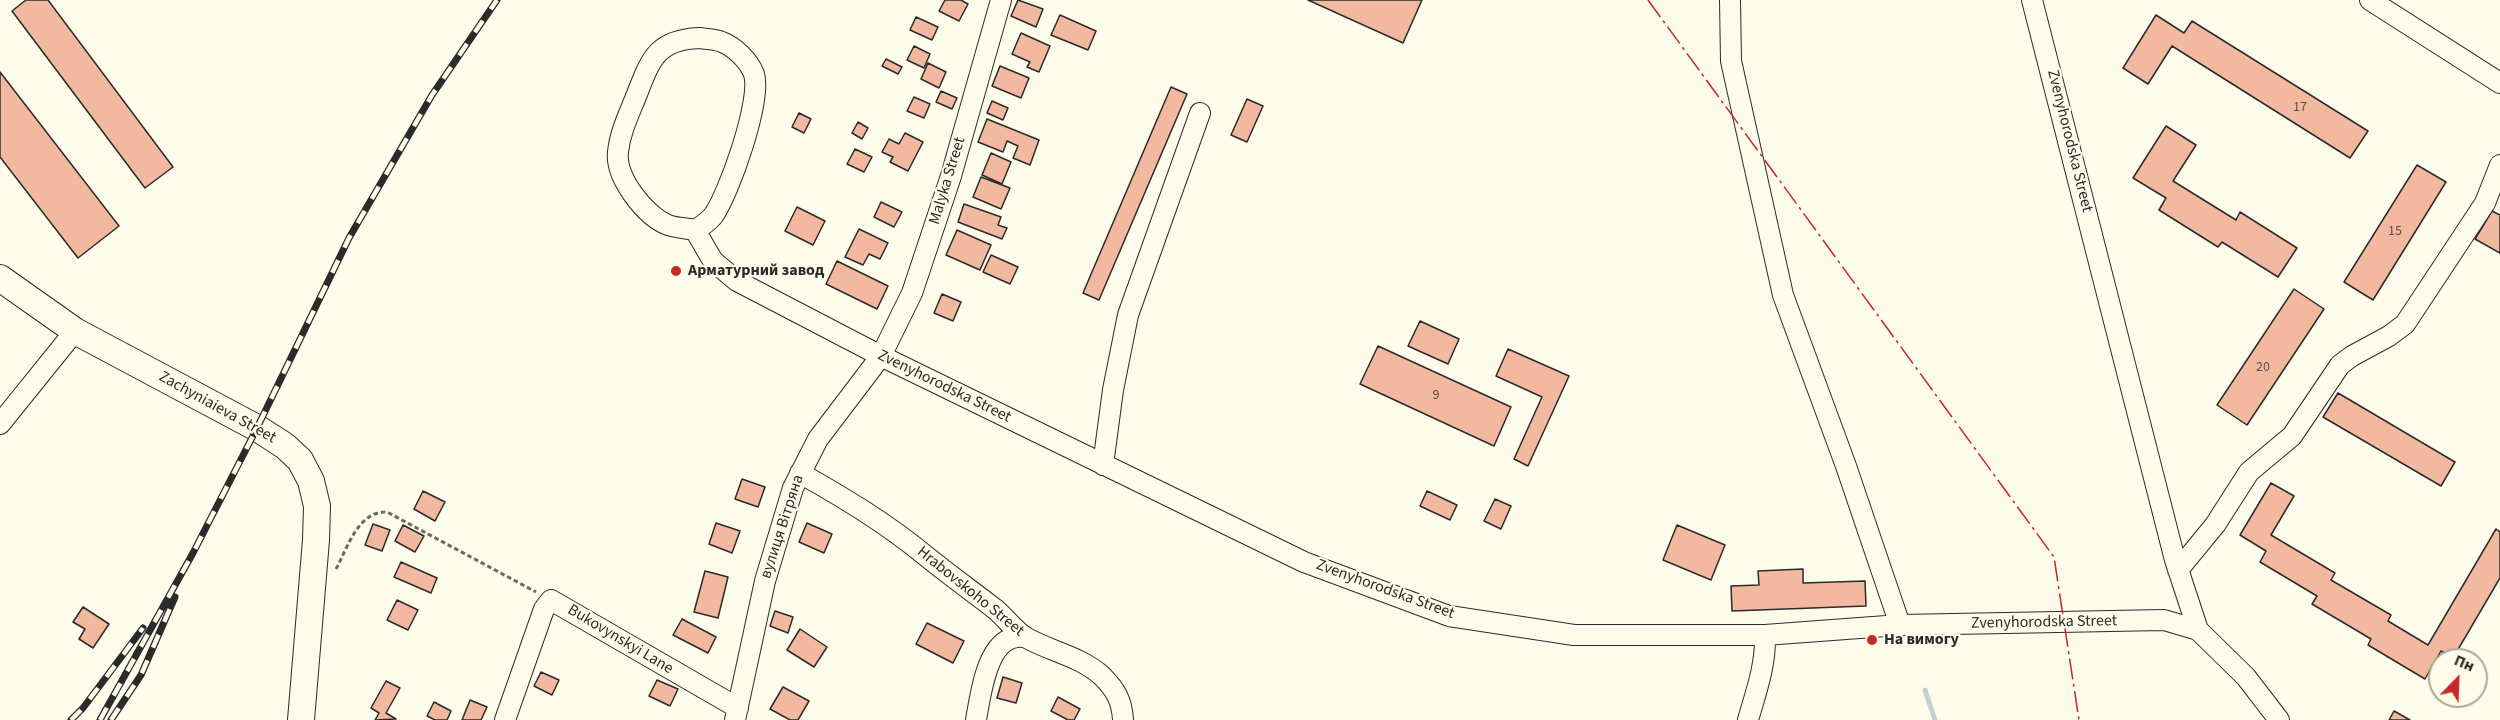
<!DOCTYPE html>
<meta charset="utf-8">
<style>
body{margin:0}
#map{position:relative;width:2500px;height:720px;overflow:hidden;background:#fdfbea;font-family:"Source Sans 3",sans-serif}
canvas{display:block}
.north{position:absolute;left:2428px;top:648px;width:60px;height:60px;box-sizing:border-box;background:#fdfbea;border:2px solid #a9a89e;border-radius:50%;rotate:23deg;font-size:16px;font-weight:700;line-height:24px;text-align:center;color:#2b2b2b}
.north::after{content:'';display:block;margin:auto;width:21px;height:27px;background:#c62828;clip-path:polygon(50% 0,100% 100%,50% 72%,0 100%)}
</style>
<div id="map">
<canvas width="2500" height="720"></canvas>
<div class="north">Пн</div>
</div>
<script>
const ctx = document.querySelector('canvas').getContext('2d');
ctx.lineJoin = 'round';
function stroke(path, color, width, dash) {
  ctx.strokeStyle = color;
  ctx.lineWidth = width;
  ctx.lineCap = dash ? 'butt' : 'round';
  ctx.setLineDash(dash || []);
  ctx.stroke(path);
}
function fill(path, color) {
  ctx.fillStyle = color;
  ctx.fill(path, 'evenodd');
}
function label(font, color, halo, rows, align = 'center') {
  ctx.font = font + ' "Source Sans 3",sans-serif';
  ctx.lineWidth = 4.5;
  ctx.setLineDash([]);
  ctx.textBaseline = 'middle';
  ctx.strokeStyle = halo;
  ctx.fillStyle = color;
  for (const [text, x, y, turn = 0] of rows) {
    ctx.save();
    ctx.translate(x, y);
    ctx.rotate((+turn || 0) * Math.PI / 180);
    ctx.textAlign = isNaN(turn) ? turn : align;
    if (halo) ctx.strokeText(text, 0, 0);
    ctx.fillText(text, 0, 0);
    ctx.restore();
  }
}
stroke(new Path2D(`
 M1925 690 1935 720`), '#c7d0d0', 5);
const building = new Path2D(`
 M26 0H48L173 167 145 188 12 11Z
 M945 0H961L968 4 959 21 939 11Z
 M1018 0 1043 9 1036 27 1011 16Z
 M1308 0H1422L1403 43Z
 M1060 15 1096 31 1088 50 1051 35Z
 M2156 15 2184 33 2192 21 2368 131 2350 158 2172 46 2148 84 2123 68Z
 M916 17 938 27 932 40 910 30Z
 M1021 33 1050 46 1039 72 1027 67 1030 62 1012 54Z
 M914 46 930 54 924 68 907 60Z
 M886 59 902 67 898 74 882 66Z
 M928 63 946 72 939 88 921 79Z
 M1000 66 1029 78 1021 98 992 86Z
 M0 72 119 226 78 258 0 157Z
 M1171 87 1187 94 1099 300 1083 293Z
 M941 91 957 98 952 109 936 102Z
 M914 97 930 104 924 118 907 111Z
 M1247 99 1263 106 1247 142 1231 135Z
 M992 101 1008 108 1003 120 987 113Z
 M799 113 811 119 804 133 792 127Z
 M987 119 1039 140 1030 165 1013 158 1018 146 1007 141 1003 152 978 142Z
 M858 122 868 128 862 139 852 133Z
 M2166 126 2196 145 2173 181 2236 220 2240 212 2297 248 2278 277 2222 242 2218 247 2159 210 2166 198 2133 178Z
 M905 133 923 142 908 171 890 162 893 157 882 152 889 139 899 144Z
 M855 149 872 157 864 172 847 164Z
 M991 153 1011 162 1002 184 982 175Z
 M2417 165 2446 182 2373 300 2344 282Z
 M981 177 1010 188 1001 209 973 197Z
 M881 202 902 212 894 227 874 217Z
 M964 204 1001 217 998 225 1007 228 1002 239 958 222Z
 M797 207 825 221 813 245 785 231Z
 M2492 211 2500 215V253L2475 239Z
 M859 229 888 243 880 259 869 254 863 265 845 257Z
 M957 230 991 245 980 270 946 255Z
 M991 255 1018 267 1010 284 983 272Z
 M837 261 888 286 877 309 826 284Z
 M2294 289 2324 309 2247 425 2217 405Z
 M942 294 961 302 953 321 934 313Z
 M1420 321 1459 339 1448 364 1408 346Z
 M1378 346 1511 407 1494 446 1360 384Z
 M1508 349 1569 376 1528 466 1514 459 1542 397 1496 376Z
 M2338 393 2455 462 2441 486 2323 417Z
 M742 479 765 487 758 507 735 499Z
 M2271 483 2294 496 2271 535 2335 573 2331 580 2391 615 2388 621 2428 645 2496 529 2500 532V578L2453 658 2441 651 2425 679 2368 645 2371 639 2312 604 2317 596 2260 562 2266 551 2240 535Z
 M423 491 445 502 435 521 414 509Z
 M1427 491 1457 505 1450 520 1420 506Z
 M1495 499 1511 506 1501 529 1484 521Z
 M716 523 740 531 732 553 709 544Z
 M807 523 832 534 824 553 799 542Z
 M373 524 390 530 382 551 365 545Z
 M403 525 424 536 415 552 395 541Z
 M1677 525 1725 545 1711 580 1663 560Z
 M401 562 437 578 431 593 394 577Z
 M1803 569V583L1865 581 1866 606 1732 611 1731 586 1759 585 1758 571Z
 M705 571 728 577 718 618 694 612Z
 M397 600 418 610 408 630 387 620Z
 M83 607 109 624 93 648 79 639 85 629 73 622Z
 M775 611 793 617 788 633 770 626Z
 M682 619 716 637 708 653 673 635Z
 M927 623 964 641 953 663 916 644Z
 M800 629 827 647 814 667 787 650Z
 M541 672 559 680 552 695 534 686Z
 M1003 677 1022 683 1016 703 997 698Z
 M657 680 678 689 670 706 649 696Z
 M386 681 400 688 386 713 396 719 375 720 379 713 371 708Z
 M783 687 809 701 798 720H790L770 709Z
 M1058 697 1080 709 1074 720H1068L1051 711Z
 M470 700 487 707 481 720H462Z
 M434 702 451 711 447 720H435L427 716Z
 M2394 711 2410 720H2389Z`);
fill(building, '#f2b8a0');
stroke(building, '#2b2b2b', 1.5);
const minor = new Path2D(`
 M1730 0 1731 61 1783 295 1846 466 1900 625
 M2032 0 2175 560 2198 630 2246 677 2279 720
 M2370 0 2500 83
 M699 38C706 39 716 39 722 42 735 47 749 61 754 74 762 100 729 194 713 216 708 222 702 226 695 230 686 228 676 228 668 225 645 216 615 177 618 152 620 133 628 116 635 99 650 62 654 40 699 38Z
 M695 230 713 261 737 281 881 356 1304 562 1449 616 1574 635H1765L1900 625 2164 620 2198 630
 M0 424 75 331
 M1103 465 1113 390 1128 315 1200 113
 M800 473C844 498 886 523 926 556 948 574 972 591 995 609 1005 617 1014 630 1025 637 1051 652 1080 656 1102 676 1116 690 1122 701 1123 720
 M2178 570 2215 525 2249 472 2292 436 2340 365 2352 356 2389 336 2405 324 2485 203 2500 165
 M505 720 544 609 551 600 738 708
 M735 720 765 581 793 488 818 439 881 356 912 293 951 176 1001 0
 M976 720C980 698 986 648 1010 639 1014 637 1020 637 1024 636
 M1748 720C1756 692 1766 665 1765 635`);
const major = new Path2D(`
 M0 278 75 331 257 428 285 446 300 460 311 481 317 506 316 540 301 720`);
stroke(minor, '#2b2b2b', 22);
stroke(major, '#2b2b2b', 28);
stroke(new Path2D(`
 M336 569C348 547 358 511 387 512L536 592`), '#6a6964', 3, [4.5, 3]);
stroke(minor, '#fdfbea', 20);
stroke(major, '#fdfbea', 26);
const rail = new Path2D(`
 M71 720 83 708 143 628
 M100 720 193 553 257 428 349 238 432 95 497 0
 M111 720 141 675 175 597`);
stroke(rail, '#2b2b2b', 7);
stroke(rail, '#fdfbea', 4.5, [14]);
stroke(new Path2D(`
 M1648 0 2054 557 2079 720`), '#c62828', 1.5, [21, 4.5, 3, 4.5]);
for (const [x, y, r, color] of [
 [676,271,6,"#c62828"],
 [1872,640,6,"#c62828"]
]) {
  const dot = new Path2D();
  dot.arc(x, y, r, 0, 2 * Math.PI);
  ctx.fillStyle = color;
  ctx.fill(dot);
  stroke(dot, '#fdfbea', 2);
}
label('14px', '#5d4e48', null, [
 ["17",2300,108],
 ["15",2395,232],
 ["20",2263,368],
 ["9",1436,396]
]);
label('16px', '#2b2b2b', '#fdfbea', [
 ["Zvenyhorodska Street",2069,141,76],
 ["Malyka Street",948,181,-73],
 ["Zvenyhorodska Street",944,387,26],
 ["Zachyniaieva Street",217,408,29],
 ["вулиця Вітряна",783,527,-72],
 ["Zvenyhorodska Street",1385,590,20],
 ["Hrabovskoho Street",970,592,39],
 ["Zvenyhorodska Street",2044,623,-1],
 ["Bukovynskyi Lane",620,640,31]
]);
label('bold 16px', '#2b2b2b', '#fdfbea', [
 ["Арматурний завод",688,271],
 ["На вимогу",1884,640]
], 'left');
</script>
